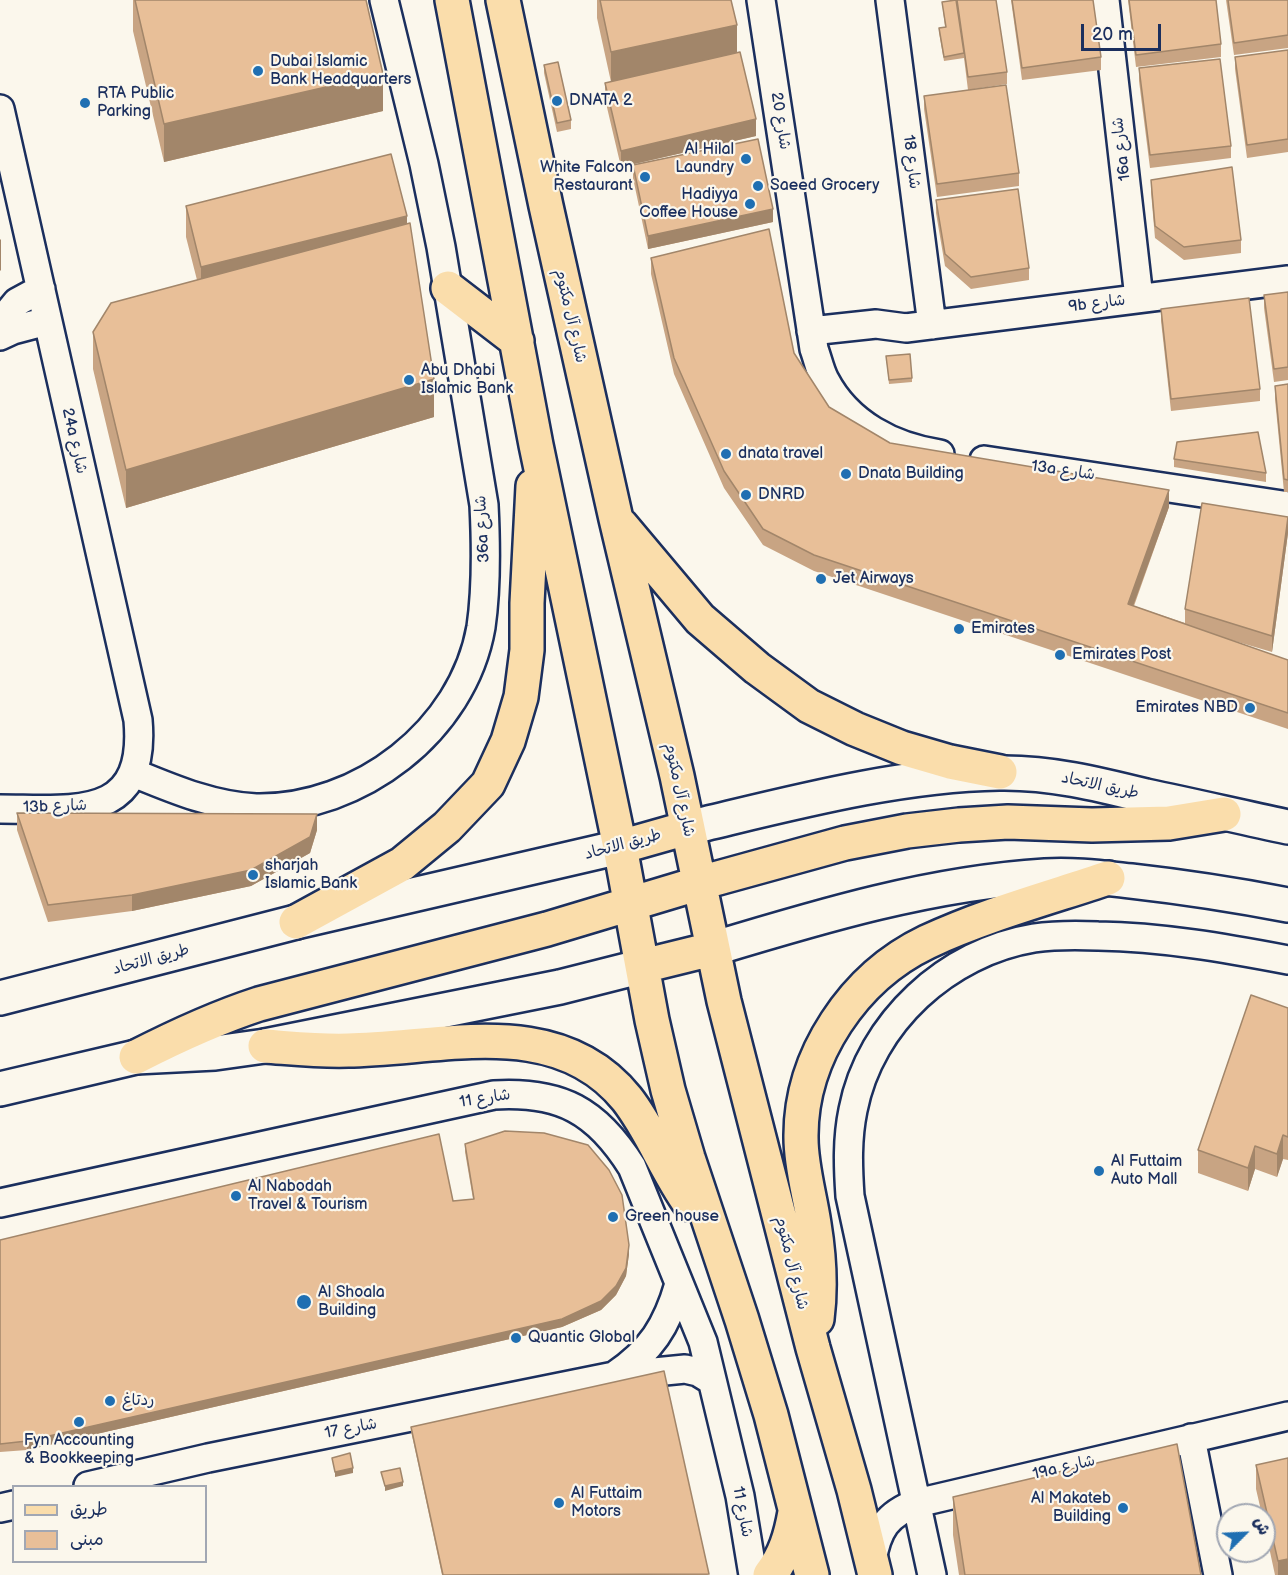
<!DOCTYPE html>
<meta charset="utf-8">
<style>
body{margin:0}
#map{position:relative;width:1288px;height:1575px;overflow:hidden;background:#fbf7ec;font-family:"Balsamiq Sans","Playpen Sans Arabic",sans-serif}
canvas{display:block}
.legend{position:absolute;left:12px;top:1485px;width:195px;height:78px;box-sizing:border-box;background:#fbf7ec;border:2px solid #a1a7b3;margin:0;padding:8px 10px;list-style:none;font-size:18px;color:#1b2f5e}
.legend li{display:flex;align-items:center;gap:12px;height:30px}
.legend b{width:30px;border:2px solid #a1a7b3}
.north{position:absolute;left:1216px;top:1503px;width:60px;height:60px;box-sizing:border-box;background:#fbf7ec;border:2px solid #a1a7b3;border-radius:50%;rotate:66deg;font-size:16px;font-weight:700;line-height:24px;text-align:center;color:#1b2f5e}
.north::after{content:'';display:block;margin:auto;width:21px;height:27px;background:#1f6fb2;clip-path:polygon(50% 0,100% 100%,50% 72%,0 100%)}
.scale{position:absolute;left:1081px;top:24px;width:80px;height:27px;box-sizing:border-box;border:3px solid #1b2f5e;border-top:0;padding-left:8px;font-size:18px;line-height:21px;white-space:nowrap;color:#1b2f5e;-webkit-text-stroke:4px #fbf7ec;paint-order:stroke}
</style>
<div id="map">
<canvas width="1288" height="1575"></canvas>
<ul class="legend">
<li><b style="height:8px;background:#faddab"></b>طريق</li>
<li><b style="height:16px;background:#e8bf98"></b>مبنى</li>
</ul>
<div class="north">ش</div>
<div class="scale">20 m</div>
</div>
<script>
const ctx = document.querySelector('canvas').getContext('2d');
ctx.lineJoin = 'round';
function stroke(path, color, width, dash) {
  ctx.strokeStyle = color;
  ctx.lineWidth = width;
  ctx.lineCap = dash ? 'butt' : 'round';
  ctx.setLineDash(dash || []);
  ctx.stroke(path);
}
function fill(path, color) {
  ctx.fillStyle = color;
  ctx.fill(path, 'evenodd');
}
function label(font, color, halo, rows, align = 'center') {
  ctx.font = font + ' "Balsamiq Sans","Playpen Sans Arabic",sans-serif';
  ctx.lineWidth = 4.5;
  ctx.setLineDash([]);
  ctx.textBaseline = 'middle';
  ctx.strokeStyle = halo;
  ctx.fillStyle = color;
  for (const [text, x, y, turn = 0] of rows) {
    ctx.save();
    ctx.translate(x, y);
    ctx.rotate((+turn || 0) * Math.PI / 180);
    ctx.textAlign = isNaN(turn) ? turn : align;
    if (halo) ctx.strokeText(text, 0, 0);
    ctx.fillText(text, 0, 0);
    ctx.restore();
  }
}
const minor = new Path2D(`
 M761 0 814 349C818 360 820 371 825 380 848 424 893 447 940 454
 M890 0 932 325
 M1105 0 1139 298
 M0 109 138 720C147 822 74 809 0 809
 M0 323 17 302 41 289
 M811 331 876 324 906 328 1288 280
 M0 336 13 330 47 321
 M984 460 1288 506
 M134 773C173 789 213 806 256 808 359 810 463 731 481 627 487 586 486 545 484 505L441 247 424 164 384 0
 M0 1203 494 1095C561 1091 597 1111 632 1167L703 1342 740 1496 753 1575
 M614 1376C651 1351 667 1326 679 1284
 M1191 1438 1218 1575
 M88 1486 208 1458 614 1376 685 1369 698 1372 711 1380
 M0 1508 14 1505
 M872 1561C877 1530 887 1514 917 1503L1288 1416
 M932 1575 850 1196C848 1167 847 1139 853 1110 870 1022 948 952 1034 938 1055 935 1077 935 1098 936 1162 937 1225 948 1288 960`);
const secondary = new Path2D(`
 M687 828C789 804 894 775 999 773 1049 772 1098 784 1146 796 1194 806 1241 817 1288 827
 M712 949C821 916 931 883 1045 876 1073 874 1103 878 1131 881 1184 887 1236 895 1288 905
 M0 998 296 922 620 847
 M0 1089 136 1057 215 1053 265 1046 560 987 643 966`);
const primary = new Path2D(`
 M452 0 536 445 620 847 652 1020 668 1090 688 1158 742 1320 771 1415 812 1575
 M503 0 546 206 616 519 677 776 724 1001 813 1348 854 1490 875 1575
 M448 288 517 341
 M621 525 700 619 757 668 809 706 855 729 902 748 950 762 1000 772
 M620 847 687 828
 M296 922 402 864 447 827 488 784 508 741 521 697 527 650V603L533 486
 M643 966 712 949
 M265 1046C293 1048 320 1051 348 1050 442 1049 557 1012 627 1099 652 1131 666 1171 690 1204
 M136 1057C177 1036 216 1018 259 1004L547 929 700 883 845 843 907 831 959 825 1008 822 1092 825 1169 823 1224 814
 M817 1319C821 1288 819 1255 814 1224 810 1196 801 1167 801 1138 800 1056 854 977 927 942 985 915 1048 898 1108 878
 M770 1575C785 1556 791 1535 795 1512`);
stroke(minor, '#1b2f5e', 32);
stroke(secondary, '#1b2f5e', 38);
stroke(primary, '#1b2f5e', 38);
stroke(minor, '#fbf7ec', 27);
stroke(secondary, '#fbf7ec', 33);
stroke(primary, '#faddab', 33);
fill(new Path2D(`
 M133 0H366L383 111 164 162 133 31Z
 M597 0H731L737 52 756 136 621 167 605 99V83L611 82 597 18Z
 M955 0H996L1007 72V84L968 90 964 58 944 61 939 32V28L945 27 942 2Z
 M1011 0H1093L1101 57V70L1022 80Z
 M1128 0H1216L1221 44V57L1136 67Z
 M1226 0H1288V48L1234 55Z
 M1288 50V152L1247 158 1235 69V57Z
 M544 65 571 120V129L557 132 544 73Z
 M1139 68 1231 146V158L1150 168 1139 81Z
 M924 96 1019 173V186L937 197 924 109Z
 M633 165 773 222 648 249 633 178Z
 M1151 180 1241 240V253L1184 260 1155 238 1151 192Z
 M936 200 1029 268V280L971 289 945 266 936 213Z
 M186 206 407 223 434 417 126 508 93 369V332L197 280 186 237Z
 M651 258 794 353 829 407 890 443 1169 507 1134 606 1185 623V609L1288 533 1272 652 1231 640 1288 660V729L814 571 763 545 724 488 674 374 651 274Z
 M1288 292V380L1274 382 1264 308V295Z
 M1161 309 1260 389V401L1171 411 1161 321Z
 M886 356 912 378V382L889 384Z
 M1288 384V492H1284L1275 399V386Z
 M1174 459 1266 473V482L1174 467Z
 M17 813 317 830 310 853 251 886 132 911 48 922 17 830Z
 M1288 1008V1160L1283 1159 1277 1177 1255 1169 1248 1191 1198 1173V1150Z
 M465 1144 629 1254 626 1276 616 1295 601 1310 562 1327 27 1450 0 1452V1240L473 1199 465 1152Z
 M411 1427 709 1575H442L411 1431Z
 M1256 1465 1288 1575H1275L1264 1524V1515H1262L1256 1489Z
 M953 1497 1201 1575H959L953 1535Z`), '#c8a483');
fill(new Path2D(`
 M737 25V56L611 83V52Z
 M383 74V111L164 162V124Z
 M756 119V136L621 167V151Z
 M773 209V222L648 249V236Z
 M407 216V247L201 298V267Z
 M1 239V270L0 271V240Z
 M434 379V417L126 508V470Z
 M1169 490V507L1128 620V604Z
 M1288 517V533L1272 652V636Z
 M317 814V830L310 853 251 886 132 911V895Z
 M1283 1135V1159L1277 1177V1154Z
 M1255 1146V1169L1248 1191V1168Z
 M629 1245V1254L626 1276 616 1295 601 1310 562 1327 27 1450V1441Z
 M353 1468V1473L335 1477V1472Z
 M403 1482V1486L385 1491V1486Z
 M1288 1559V1575H1278V1561Z`), '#a2866a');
const building = new Path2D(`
 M135 0H366L383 74 164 124Z
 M600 0H731L737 25 611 52Z
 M956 0 964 53 944 57 939 28 946 27 942 2Z
 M957 0H996L1007 72 968 77Z
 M1012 0H1093L1101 57 1022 68Z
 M1129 0H1216L1221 44 1136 55Z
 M1228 0H1288V35L1234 43Z
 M1288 50V139L1247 145 1235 57Z
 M740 52 756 119 621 151 605 83Z
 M1220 59 1231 146 1150 155 1139 68Z
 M558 62 571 120 557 123 544 65Z
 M1006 85 1019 173 937 184 924 96Z
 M758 139 773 209 648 236 633 165Z
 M391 154 407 216 201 267 186 206Z
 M1232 167 1241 240 1184 247 1155 226 1151 180Z
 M1018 189 1029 268 971 277 945 254 936 200Z
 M410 223 434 379 126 470 93 332 111 303Z
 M769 229 794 353 829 407 890 443 1169 490 1128 604 1288 660V713L814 555 763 529 724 471 674 358 651 258Z
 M1288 292V367L1274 369 1264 295Z
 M1249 298 1260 389 1171 399 1161 309Z
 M910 354 912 378 889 380 886 356Z
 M1288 384V480L1284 479 1275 386Z
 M1258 432 1266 473 1174 459 1177 442Z
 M1202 503 1288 517 1272 636 1185 609Z
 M17 813 317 814 310 837 251 870 132 895 48 905Z
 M1251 995 1288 1008V1137L1283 1135 1277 1154 1255 1146 1248 1168 1198 1150Z
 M505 1131 544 1133 588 1145 609 1170 622 1195 629 1245 626 1268 616 1286 601 1301 562 1319 27 1441 0 1444V1240L439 1134 453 1201 474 1199 465 1144Z
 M664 1371 709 1574 443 1575 411 1427Z
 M1177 1444 1201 1575H965L953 1497Z
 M350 1453 353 1468 335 1472 332 1458Z
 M1288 1458V1559L1278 1561 1256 1465Z
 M400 1468 403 1482 385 1486 381 1472Z`);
fill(building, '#e8bf98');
stroke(building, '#a2866a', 1.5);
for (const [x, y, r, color] of [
 [258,71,6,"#1f6fb2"],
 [557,101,6,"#1f6fb2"],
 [85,103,6,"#1f6fb2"],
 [746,159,6,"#1f6fb2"],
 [645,177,6,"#1f6fb2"],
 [758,186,6,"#1f6fb2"],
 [750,204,6,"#1f6fb2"],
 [409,380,6,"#1f6fb2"],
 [726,454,6,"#1f6fb2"],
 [846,474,6,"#1f6fb2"],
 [746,495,6,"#1f6fb2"],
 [821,579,6,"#1f6fb2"],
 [959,629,6,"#1f6fb2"],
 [1060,655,6,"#1f6fb2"],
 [1250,708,6,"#1f6fb2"],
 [253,875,6,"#1f6fb2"],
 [1099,1171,6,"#1f6fb2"],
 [236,1196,6,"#1f6fb2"],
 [613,1217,6,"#1f6fb2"],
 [304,1302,8,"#1f6fb2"],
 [516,1338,6,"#1f6fb2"],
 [110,1401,6,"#1f6fb2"],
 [79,1422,6,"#1f6fb2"],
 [559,1503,6,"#1f6fb2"],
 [1123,1508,6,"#1f6fb2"]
]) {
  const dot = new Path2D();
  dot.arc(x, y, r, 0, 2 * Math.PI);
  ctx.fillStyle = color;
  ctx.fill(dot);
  stroke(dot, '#fbf7ec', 2);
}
label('16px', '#1b2f5e', '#fbf7ec', [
 ["Dubai Islamic",270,62],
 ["Bank Headquarters",270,80],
 ["RTA Public",97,94],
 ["Parking",97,112],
 ["DNATA 2",569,101],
 ["Al Hilal",734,150,"right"],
 ["Laundry",734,168,"right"],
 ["White Falcon",633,168,"right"],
 ["Restaurant",633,186,"right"],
 ["Saeed Grocery",770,186],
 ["Hadiyya",738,195,"right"],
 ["Coffee House",738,213,"right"],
 ["Abu Dhabi",421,371],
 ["Islamic Bank",421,389],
 ["dnata travel",738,454],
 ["Dnata Building",858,474],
 ["DNRD",758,495],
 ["Jet Airways",833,579],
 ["Emirates",971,629],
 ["Emirates Post",1072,655],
 ["Emirates NBD",1238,708,"right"],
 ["sharjah",265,866],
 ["Islamic Bank",265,884],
 ["Al Futtaim",1111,1162],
 ["Auto Mall",1111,1180],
 ["Al Nabodah",248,1187],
 ["Travel & Tourism",248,1205],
 ["Green house",625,1217],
 ["Al Shoala",318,1293],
 ["Building",318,1311],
 ["Quantic Global",528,1338],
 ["ردتاغ",122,1401],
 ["Fyn Accounting",79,1441,"center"],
 ["& Bookkeeping",79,1459,"center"],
 ["Al Futtaim",571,1494],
 ["Motors",571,1512],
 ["Al Makateb",1111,1499,"right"],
 ["Building",1111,1517,"right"]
], 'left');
label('16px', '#1b2f5e', '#fbf7ec', [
 ["شارع 20",780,121,81],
 ["16a شارع",1122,149,-97],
 ["شارع 18",911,162,83],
 ["9b شارع",1097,304,-7],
 ["شارع آل مكتوم",570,316,77],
 ["24a شارع",74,441,77],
 ["13a شارع",1063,471,8],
 ["36a شارع",483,529,-93],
 ["طريق الاتحاد",1100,786,12],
 ["شارع آل مكتوم",679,790,78],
 ["13b شارع",55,807,-2],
 ["طريق الاتحاد",623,845,-15],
 ["طريق الاتحاد",151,960,-15],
 ["شارع 11",485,1099,-9],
 ["شارع آل مكتوم",791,1263,76],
 ["شارع 17",351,1429,-11],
 ["19a شارع",1064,1468,-13],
 ["شارع 11",742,1512,79]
]);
</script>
